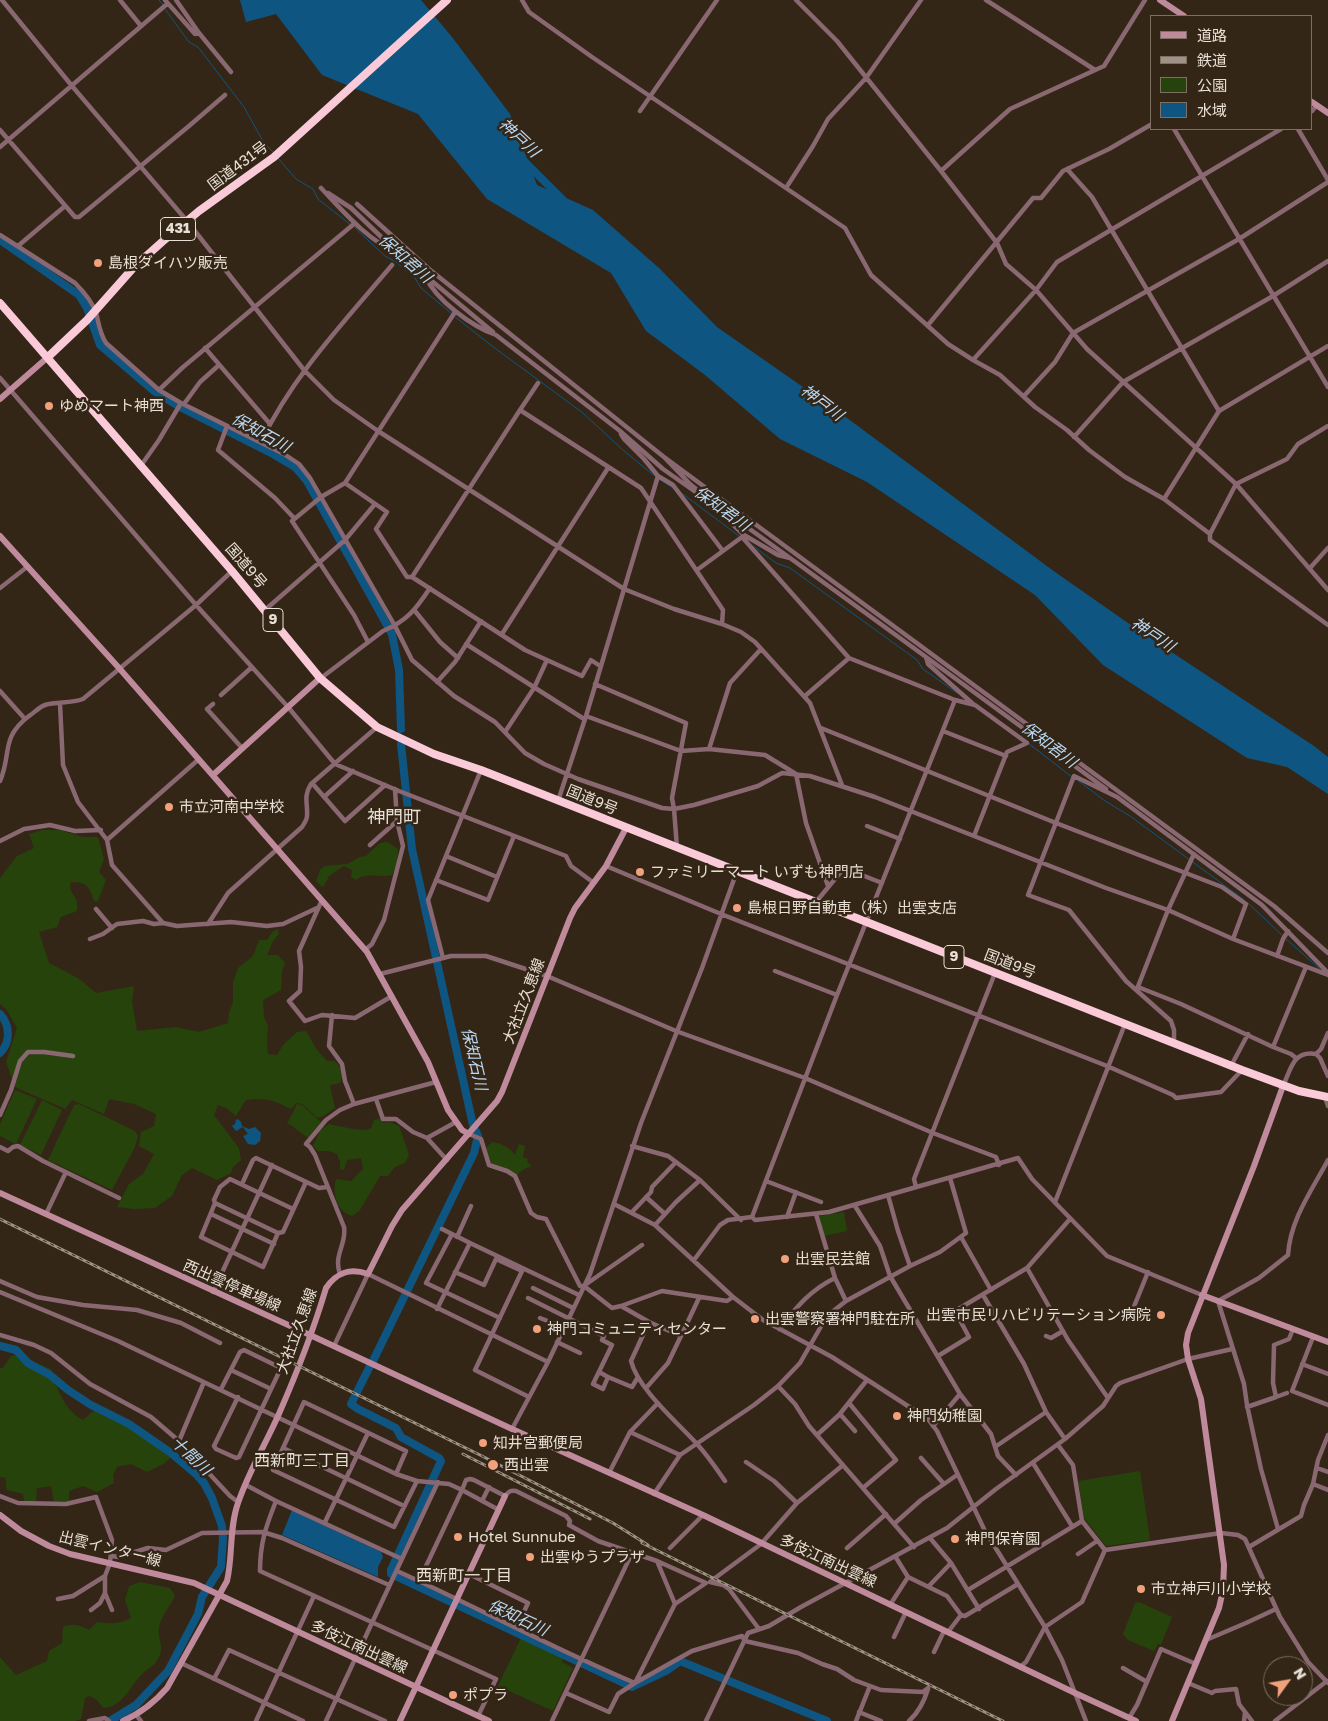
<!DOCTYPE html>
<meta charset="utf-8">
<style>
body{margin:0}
#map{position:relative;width:1328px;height:1721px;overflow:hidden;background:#342616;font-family:"Golos Text","Noto Sans JP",sans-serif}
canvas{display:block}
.legend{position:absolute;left:1150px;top:15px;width:162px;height:115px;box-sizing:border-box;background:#342616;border:1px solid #7c7062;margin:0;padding:6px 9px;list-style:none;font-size:15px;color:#e8dfd5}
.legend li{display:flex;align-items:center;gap:10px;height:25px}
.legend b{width:25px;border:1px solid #7c7062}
.north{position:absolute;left:1263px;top:1656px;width:50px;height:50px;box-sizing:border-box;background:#342616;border:1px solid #7c7062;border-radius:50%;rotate:58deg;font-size:14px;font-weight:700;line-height:20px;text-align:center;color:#e8dfd5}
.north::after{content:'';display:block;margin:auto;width:18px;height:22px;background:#f1a17c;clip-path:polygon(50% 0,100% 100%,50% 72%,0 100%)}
</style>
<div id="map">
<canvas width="1328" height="1721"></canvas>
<ul class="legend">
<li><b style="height:6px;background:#bf8b9c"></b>道路</li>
<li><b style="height:6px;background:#9d9285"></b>鉄道</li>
<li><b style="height:14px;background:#26430b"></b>公園</li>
<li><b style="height:14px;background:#0e5582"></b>水域</li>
</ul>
<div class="north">N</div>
</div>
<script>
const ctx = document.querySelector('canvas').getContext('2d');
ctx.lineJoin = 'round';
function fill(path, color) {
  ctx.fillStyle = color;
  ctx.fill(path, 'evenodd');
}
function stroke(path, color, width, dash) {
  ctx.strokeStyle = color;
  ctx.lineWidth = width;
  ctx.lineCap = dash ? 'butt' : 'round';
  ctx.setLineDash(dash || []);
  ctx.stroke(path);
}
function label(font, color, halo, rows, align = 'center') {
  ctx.font = font + ' "Golos Text","Noto Sans JP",sans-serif';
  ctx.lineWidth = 5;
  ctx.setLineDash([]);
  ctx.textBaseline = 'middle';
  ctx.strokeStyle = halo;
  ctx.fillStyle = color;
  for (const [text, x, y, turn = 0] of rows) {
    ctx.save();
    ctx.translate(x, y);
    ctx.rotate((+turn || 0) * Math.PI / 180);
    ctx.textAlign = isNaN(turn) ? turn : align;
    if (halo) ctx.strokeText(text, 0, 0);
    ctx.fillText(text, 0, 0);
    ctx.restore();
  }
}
fill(new Path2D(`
 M42 830H60L83 837H98L104 859 99 872 106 880 98 901H94C89 887 88 882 71 882L70 889 77 901V911L61 917 57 927 39 932 49 963 78 978 96 993 134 986 132 1002 137 1031 176 1027 199 1032 228 1023 229 1013 233 1002V982L238 968 253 956 259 940H267L272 932 278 929 279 934 273 941 267 955H278L285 963 282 972 281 990 263 1000 264 1017 268 1026 267 1039 268 1054 277 1055 283 1045 297 1032 306 1031 317 1050 327 1061H335C342 1068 344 1074 340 1083L330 1085 335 1108 325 1115 318 1118 302 1104 296 1103 291 1109C273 1100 267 1097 246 1100L236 1116 226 1108 218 1105 214 1115 239 1148 241 1160 233 1167 231 1173 217 1180 192 1168 182 1175 172 1196 155 1208 134 1209 117 1207 129 1184 143 1174 154 1154 139 1146 141 1132 154 1126 156 1114 134 1104 109 1099 104 1114 72 1100 65 1109 15 1087 6 1062 17 1028 6 1009 0 1004V878L17 856 34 848 29 834Z
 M387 842 398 849 397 863 392 875C381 878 365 872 356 880L351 877 352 870 344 866 329 876 325 884 322 887 316 881 320 870 325 866 347 864 360 857 366 856 380 843Z
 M15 1090 37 1099 16 1144 0 1136V1124Z
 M42 1100 62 1110 41 1155 20 1145Z
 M79 1104 135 1131 138 1136 135 1147 112 1190 48 1160 74 1105Z
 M297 1104 302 1105 321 1122 308 1138 291 1125 287 1124Z
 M381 1118 383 1123 390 1122 399 1126 409 1155 405 1163 395 1167 388 1176H380L360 1210 353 1216C337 1213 332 1193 336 1179L351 1181 363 1169 361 1158 347 1160 344 1170 340 1169V1162L337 1154 329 1151H318L313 1146 320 1131 329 1124 353 1129 366 1130 371 1128 374 1120Z
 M492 1142C501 1143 509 1147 515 1155L519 1144 525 1146 523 1157 528 1159 527 1162 532 1166 524 1169 517 1175 508 1169 491 1163 486 1148Z
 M844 1212 847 1231 824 1236 819 1216Z
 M17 1355 51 1369C57 1389 64 1410 83 1420L91 1413 101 1407 133 1423 170 1449V1458L165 1463 147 1472 131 1464 117 1467 113 1475 114 1483 97 1492 83 1486 69 1491V1501L54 1502 51 1486 37 1488 36 1501H24L23 1494 7 1490 6 1486V1478L0 1477V1368H3L11 1356Z
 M1140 1471 1150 1540 1106 1546 1084 1518 1078 1481Z
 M140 1582 170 1588 175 1596C170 1606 161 1616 159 1627 157 1640 166 1646 157 1661 153 1666 147 1669 142 1674 131 1685 122 1708 103 1708L97 1700 90 1696 85 1698 81 1719 75 1721H0V1657L16 1675 47 1661 49 1651 62 1643 63 1627C73 1623 80 1625 89 1630L97 1622C110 1624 120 1624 131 1618L125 1600 129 1586Z
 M1139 1602 1172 1617 1161 1645 1158 1644 1154 1651 1128 1640 1123 1634 1135 1603Z
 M521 1638 563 1658 562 1662 573 1668 553 1711 498 1686Z`), '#26430b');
fill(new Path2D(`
 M240 0H421L452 37 510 114 537 185 593 210 659 268 717 327 843 415 1055 572 1138 630 1314 746 1328 757V794L1287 767 1247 758 1103 665 1035 595 867 482 780 439 705 375 646 331 611 273 487 199 418 114 322 75 276 14 246 22Z
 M238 1119 241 1122 242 1126 249 1129 255 1127 261 1133 260 1141 255 1145 248 1144 243 1136 248 1134 243 1127 236 1131 232 1126 235 1124 236 1120Z
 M292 1510 381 1552 383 1557 378 1567V1577L282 1535Z`), '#0e5582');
stroke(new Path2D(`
 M159 0 163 5
 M165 9 189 42 198 47 244 107 264 143 273 152
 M277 157 296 179 313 189 318 199 351 225
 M354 227 385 256 396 262 415 278 421 288 451 313
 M454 316 492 346 583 413 623 450 656 477
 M659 479 673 488
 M683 494 739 536
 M753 546 776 563 790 568 917 660 923 669 957 693
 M1028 743 1072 777
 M1076 779 1105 801 1130 816 1243 899
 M1248 903 1283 936
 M1286 939 1321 970`), '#0e5582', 1);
stroke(new Path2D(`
 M524 161 564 201
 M0 240 79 295 87 308 100 345 154 391 182 408 273 454 295 467 307 481 392 634 399 670 401 729
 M0 1014C10 1025 11 1042 0 1053
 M0 1346 16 1350 28 1363 50 1375 68 1390 91 1405 129 1424 171 1453 197 1475 204 1483 212 1498 222 1526 223 1539 221 1567 202 1597 198 1614 168 1671 136 1705 110 1721
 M373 1361 474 1153 478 1136 473 1125 412 849 401 744
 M370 1366 351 1404 358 1409 396 1428 401 1437 439 1458 441 1461 391 1570V1574L632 1687 666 1671 680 1661 827 1721`), '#0e5582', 8);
stroke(new Path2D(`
 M2 0 72 86 187 221 304 370 334 400 378 431 624 589 674 609 722 624 741 632 755 642 810 703 842 785
 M120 0 141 26
 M165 0 195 34 199 33
 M176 0 199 33 231 72
 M522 0 529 12 592 57 845 228 871 275 948 344 973 360 1000 375 1035 407 1067 430 1089 450 1125 477 1164 499 1210 534
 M796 0 837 41 941 171 997 243 1006 264 1036 290 1087 349 1236 484 1328 590
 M986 0 1095 70
 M640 111 717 0
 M1312 111 1317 105
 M1174 129 1328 387
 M1298 129 1328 180
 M0 130 75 217H79L189 126 225 95
 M0 147 167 4
 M1067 169 1092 197 1219 411
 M941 171 1010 109 1104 66 1145 0
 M321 188C341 209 370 243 397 252L493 332
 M786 188 813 146 828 119 866 78 921 0
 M328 193 351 208 396 251
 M357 204 429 269 664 457
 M0 235 75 283C84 292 92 301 96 313 99 324 100 334 106 343L159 390 181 403 284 454 299 464 310 478 395 626 412 660 454 696 495 722 525 753 544 764 578 779 662 808 674 809 694 805 758 786 782 773 810 776 875 797 1106 888 1168 910 1233 939 1328 975
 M18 246 65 206
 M425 276C436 300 471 326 496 335L620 431 663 469 697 493
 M928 325 1033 198H1041L1063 171 1109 149 1152 124
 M205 348 270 424
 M973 360 1036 290 1057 262 1281 129
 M0 378 196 605 288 707 335 764 399 791 566 856 571 866 594 883
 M159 390 182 368 355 223
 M1024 396 1055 362 1073 333 1239 239 1328 182
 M184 404 200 382 219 365
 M520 410 538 383
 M227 426 218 450 275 498 294 518
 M1328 426 1298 444 1287 459 1236 484 1210 534V540L1328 625
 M1074 437 1123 382 1273 296 1328 261
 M261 442C293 375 345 321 392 265
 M140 467 159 440 181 403
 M658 476 673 485 723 551
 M345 483 387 512 376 529 407 577H412
 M1164 499 1219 411 1328 346
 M711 504 744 535 742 537 849 658 955 700 975 705 1027 743 1007 752 974 836
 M744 535 778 555 790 558 926 657
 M790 558 708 499 690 484 664 457 1274 906 1328 953
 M1310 568 1328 548
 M697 570 742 537
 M0 588 27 567
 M265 610 345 540 375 504
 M415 611 440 642 458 658
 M502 634 608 468
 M368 642 354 615 292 521 321 497 345 483 455 312
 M466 644 584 719
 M600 666 591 660 582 676 525 650 412 577 520 410 641 488 723 610 722 624
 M321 678 383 631C407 621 416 609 430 588
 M437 682 455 662 481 621
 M595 684 686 723 672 798 674 809 677 848
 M0 691 25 719
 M221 695 252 667
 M805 696 849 658
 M972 703 928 664 926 657 1106 789
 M60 704 63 765 78 802 107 840 112 865 163 923
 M213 704 207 709 242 748
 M586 716 681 751 709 749 765 755 796 774 806 823 828 886
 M821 728 1056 823 1222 887 1246 904 1233 939
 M943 731 1006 756
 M505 732 534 688 547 660
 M709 749 730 683 761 649
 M0 781C12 754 0 738 29 716 34 713 39 707 45 705 57 701 70 704 83 699L196 605 232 571
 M312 783 345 821 385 785
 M324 797 353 771
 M558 801 586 716 658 476 644 459 624 439 621 434
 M867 826 900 839
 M107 840 199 759
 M0 841 24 829 50 825 75 831 101 830
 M370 845 397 821
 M446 856 497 877
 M606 866 721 914 1107 1066 1173 1095 1176 1098 1221 1092 1242 1070
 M436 880 488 900 514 836
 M322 900 299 951 301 967 300 991 289 1001 305 1021 322 1015 355 1018 392 996
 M816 902 844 868 882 883
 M96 909 112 928
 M208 924 228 893 302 827C304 824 307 819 307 816 308 803 303 797 311 784L377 727
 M90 939 103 934 117 924 143 921 154 924 163 923 177 926 231 922 267 926 283 924 317 908
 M365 950 372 944 384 920 403 846 397 821 395 789
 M1277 956 1283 939 1288 931
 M443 958 428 900 481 770
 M775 971 837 995
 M380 974 451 956H486L547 976 676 1031 805 1078 933 1133 996 1157 999 1165
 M1138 987 1181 1004 1273 1047
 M1137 989 1168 910 1194 854
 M332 1015 329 1046 342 1064 345 1081 354 1104
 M1174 1043V1030L1171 1021 1126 981 1069 910 1028 895 1074 776 1117 797 1262 905 1328 973
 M1316 1054 1321 1049 1328 1033
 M1296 1058 1291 1054 1273 1047 1306 967
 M1231 1066 1248 1034
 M1283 1086C1291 1069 1293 1050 1316 1054L1320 1058 1328 1076
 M1325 1097 1328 1106
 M376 1099 383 1119H396L413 1132 427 1138 456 1122
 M0 1115 11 1090 20 1061 28 1052H44L73 1056
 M469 1134 481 1139 489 1165 507 1171 515 1176 531 1213 537 1217 546 1219 580 1286H584L612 1308 621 1306 649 1322 631 1361C638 1389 677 1422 697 1444 708 1456 716 1468 725 1481
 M427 1138 447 1160
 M632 1146 668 1156 700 1180 741 1220
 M0 1147 8 1151 13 1147 18 1146 43 1161 119 1198
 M766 1181 821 1202
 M242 1184 253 1160 256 1158 319 1188 327 1187
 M916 1187 914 1179 995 973
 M888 1195 898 1231 910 1266
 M646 1197 665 1214
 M1055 1202 1125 1024
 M215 1203 278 1233
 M614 1204 655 1225 733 1297 763 1320 832 1357 928 1419 937 1431 985 1531 1045 1627 1062 1660 1086 1721
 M855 1206 880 1246 890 1276 960 1394 991 1434 998 1456 1016 1475
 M293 1209 230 1179 220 1187 214 1200 215 1203 201 1237 263 1267 278 1233 283 1232 306 1182
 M632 1212 651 1192 652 1187 676 1162
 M46 1214 66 1172
 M211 1214 274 1244
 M816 1214 835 1278 846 1301
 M752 1217 837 995 955 700
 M787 1217 796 1192
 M655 1225 676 1202 700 1180
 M452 1234 426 1283 500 1318
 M457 1237 471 1206
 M961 1237 991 1290
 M470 1243 579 1295
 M694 1260 720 1225 728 1220 752 1217 755 1220 829 1212 1018 1158 1032 1179 1107 1256 1202 1295
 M1027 1268 1068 1340 1108 1398
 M455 1272 484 1285 496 1259 522 1271 475 1370 529 1397
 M340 1274C333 1255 347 1244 344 1227L315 1155 310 1147 306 1144 326 1120 340 1110 354 1104 436 1082
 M0 1281 37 1297 83 1305 137 1310 181 1323 220 1343
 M585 1285 642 1245
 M533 1288 573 1308
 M0 1292 118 1341 396 1474 417 1481 449 1484 462 1490 419 1581
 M213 1292 272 1165
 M983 1295 1024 1364 1046 1412 1065 1439
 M528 1298 604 1336 602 1340 612 1345 593 1384 603 1389 608 1377 599 1372
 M621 1306 662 1291 727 1301 733 1297
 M437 1309 470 1243 442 1229
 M1133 1309 1148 1272
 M540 1318 563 1327
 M649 1322 681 1336 699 1298
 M779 1329C796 1308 810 1290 835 1278
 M0 1335 34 1345 51 1353 90 1384 151 1417 179 1441 230 1496 238 1502
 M1046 1336 1051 1338 1063 1331
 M1313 1337 1292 1391 1328 1405
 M557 1342 580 1353
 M334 1346 368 1274 548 1362
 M938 1356 969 1337 955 1311 1027 1268 1070 1219
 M1302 1364 1328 1374
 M231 1370 271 1389
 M608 1377 632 1387 638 1377
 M778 1386 795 1404 809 1426 914 1547
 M646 1388 668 1363 681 1336
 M221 1389 240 1352 244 1350 279 1367 280 1370 239 1457 236 1458 216 1449 214 1446 238 1397
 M1287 1393 1276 1397 1273 1383 1274 1345 1289 1339 1293 1329
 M849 1403 896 1460 863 1488
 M1247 1407 1276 1397
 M840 1414 855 1431
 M933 1426 960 1394
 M512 1429 548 1362 590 1274 641 1123 702 968 737 871
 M630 1432 680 1455
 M817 1435 839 1415 867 1380
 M179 1441 204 1382
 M1058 1445 1073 1465 1082 1521 1105 1550 1221 1533 1238 1535 1245 1539 1280 1617 1308 1662 1328 1683
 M995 1447 1046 1412
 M283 1448 404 1506
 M921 1458 944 1484
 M746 1462 774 1481 797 1503
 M1033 1463 1072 1526
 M1317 1468 1328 1472
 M609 1473 630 1432 658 1403
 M396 1474 406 1451 304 1402 273 1470 394 1527 417 1481
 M1313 1484 1328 1490
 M246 1485 276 1501 402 1559
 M654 1494 680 1455 754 1405 778 1386 800 1363 827 1316 846 1301 910 1266 940 1252 966 1233 950 1178
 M0 1496 18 1503 66 1504 96 1497 112 1540 110 1563 105 1576 73 1596 58 1599
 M276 1501C266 1526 260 1543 260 1571L496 1679 478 1716
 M482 1501 489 1487
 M499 1510 462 1490 466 1480 470 1479 474 1480 505 1496C509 1491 511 1490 516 1491L566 1516 570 1521 569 1525 598 1541 657 1561 706 1583 675 1604 635 1683
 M325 1522 368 1433
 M894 1524 921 1500 957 1475
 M1278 1529 1261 1469 1247 1405 1244 1384 1218 1301 1259 1278 1288 1255C1290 1220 1312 1190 1328 1160
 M930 1538 951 1563 979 1609
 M1249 1547 1301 1516 1304 1505 1313 1484 1318 1460 1328 1435
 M670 1548 703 1515
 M847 1548 886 1514
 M1078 1554 1097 1541
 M112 1556 118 1557 148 1548 166 1550 202 1533 263 1532 282 1538 389 1585
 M895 1556 908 1577 947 1596 961 1615
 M657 1561 675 1604
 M397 1571C477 1607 554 1649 635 1683
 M469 1574 528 1603 517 1627
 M105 1576V1593L112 1610
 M711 1581 761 1544 797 1503 843 1465
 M710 1582 723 1585 729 1589 759 1629
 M929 1586 951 1563
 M968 1590 1082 1521
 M890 1605 908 1577
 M91 1610 100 1603 105 1593
 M948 1632 961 1615 965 1616 1018 1584
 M894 1637 906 1612
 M1206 1640 1246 1623 1276 1609
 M934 1652 944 1631
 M181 1663 303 1721
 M1020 1667 1026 1662 1045 1627 1082 1602 1105 1550
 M1123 1668 1147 1682
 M214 1679 229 1650 385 1721
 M1188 1683 1212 1693 1215 1691 1236 1689 1239 1704 1252 1721
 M566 1693 609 1712 618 1694 635 1683 692 1651 742 1636 745 1641 798 1653 822 1664 837 1669 854 1680 881 1690 923 1692 928 1688
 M859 1712 881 1721
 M136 1715 141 1721
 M1129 1718 1137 1705 1161 1649 1196 1664
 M89 1721 105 1718 109 1721
 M256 1721 314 1596
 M326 1721 438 1482
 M552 1721 632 1553
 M706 1721 748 1633 769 1626 801 1607 947 1528 996 1489 1065 1439 1103 1406 1116 1386 1120 1383 1188 1359 1232 1349
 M856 1721 870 1686
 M909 1721C919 1712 924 1702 928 1689
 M1244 1721 1245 1713
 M1275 1721 1327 1681`), '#896872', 4.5);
stroke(new Path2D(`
 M1160 0 1184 16
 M1312 102 1328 113
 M0 399 48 357
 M0 536 119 668 367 952 428 1062 448 1110 462 1130 469 1134
 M213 775 320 678
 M0 1193 310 1335 512 1429 703 1515 1075 1693 1136 1721
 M1202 1295 1328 1342
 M0 1515 21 1531 49 1546 70 1554 194 1583 489 1721
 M123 1721C141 1713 154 1703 167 1688L227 1581C233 1556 229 1528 238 1503 248 1473 265 1445 278 1416 296 1375 313 1332 326 1288 337 1272 350 1268 368 1274L392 1226 402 1210 497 1101 502 1092 570 918 575 908 606 866 626 828
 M400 1721 505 1496
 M1172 1721 1219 1608 1223 1590 1224 1565 1201 1399 1188 1359 1186 1345 1188 1333 1254 1166 1283 1086`), '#bf8b9c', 6);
stroke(new Path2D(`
 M0 303 232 571 320 678 377 727 434 754 481 770 1242 1070 1299 1091 1328 1097
 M48 357 87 320 134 267 162 242 199 211 274 157 447 0`), '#fbcad9', 8);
const rail = new Path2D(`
 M0 1219 480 1455 613 1523 648 1545
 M463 1454 590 1519
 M642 1543 1003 1721`);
stroke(rail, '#9d9285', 3);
stroke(rail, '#342616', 1, [4]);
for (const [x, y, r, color] of [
 [98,263,5,"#f1a17c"],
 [49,406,5,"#f1a17c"],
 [169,807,5,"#f1a17c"],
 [640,872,5,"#f1a17c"],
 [737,908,5,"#f1a17c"],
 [785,1259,5,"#f1a17c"],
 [1161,1315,5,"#f1a17c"],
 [755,1319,5,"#f1a17c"],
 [537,1329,5,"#f1a17c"],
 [897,1416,5,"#f1a17c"],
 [483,1443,5,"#f1a17c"],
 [493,1465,6,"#f1a17c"],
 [458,1537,5,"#f1a17c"],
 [955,1539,5,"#f1a17c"],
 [530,1557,5,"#f1a17c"],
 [1141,1589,5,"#f1a17c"],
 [453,1695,5,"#f1a17c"]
]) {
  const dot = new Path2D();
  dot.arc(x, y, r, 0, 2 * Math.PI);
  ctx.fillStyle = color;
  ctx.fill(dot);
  stroke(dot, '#342616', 2);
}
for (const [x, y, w] of [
 [178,229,35],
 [273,620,20],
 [954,957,20]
]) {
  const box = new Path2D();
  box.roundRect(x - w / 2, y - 11.5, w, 23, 4);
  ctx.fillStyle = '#342616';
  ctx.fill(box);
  stroke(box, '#e8dfd5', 1);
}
label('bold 14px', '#e8dfd5', null, [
 ["431",178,229],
 ["9",273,620],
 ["9",954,957]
]);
label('15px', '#e8dfd5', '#342616', [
 ["国道431号",238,166,-37],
 ["国道9号",246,566,49],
 ["国道9号",592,800,22],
 ["国道9号",1010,964,21],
 ["大社立久恵線",524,1001,-69],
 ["西出雲停車場線",232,1286,24],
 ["大社立久恵線",297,1331,-70],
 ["出雲インター線",110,1549,14],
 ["多伎江南出雲線",828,1561,25],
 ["多伎江南出雲線",359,1647,25]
]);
label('15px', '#e8dfd5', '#342616', [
 ["島根ダイハツ販売",108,263],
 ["ゆめマート神西",59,406],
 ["市立河南中学校",179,807],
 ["ファミリーマート いずも神門店",650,872],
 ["島根日野自動車（株）出雲支店",747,908],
 ["出雲民芸館",795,1259],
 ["出雲市民リハビリテーション病院",1151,1315,"right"],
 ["出雲警察署神門駐在所",765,1319],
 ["神門コミュニティセンター",547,1329],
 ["神門幼稚園",907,1416],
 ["知井宮郵便局",493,1443],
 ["西出雲",504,1465],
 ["Hotel Sunnube",468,1537],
 ["神門保育園",965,1539],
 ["出雲ゆうプラザ",540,1557],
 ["市立神戸川小学校",1151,1589],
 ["ポプラ",463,1695]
], 'left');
label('italic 16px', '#b9d9f4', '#342616', [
 ["神戸川",519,138,43],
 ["保知君川",405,259,41],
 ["神戸川",822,403,37],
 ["保知石川",261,433,29],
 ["保知君川",722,509,36],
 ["神戸川",1153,635,34],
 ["保知君川",1049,745,37],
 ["保知石川",474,1059,77],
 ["十間川",191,1456,43],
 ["保知石川",518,1618,25]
]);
label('16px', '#e8dfd5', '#342616', [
 ["西新町三丁目",302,1461],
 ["西新町一丁目",464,1576]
]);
label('18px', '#e8dfd5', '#342616', [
 ["神門町",394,817]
]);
</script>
